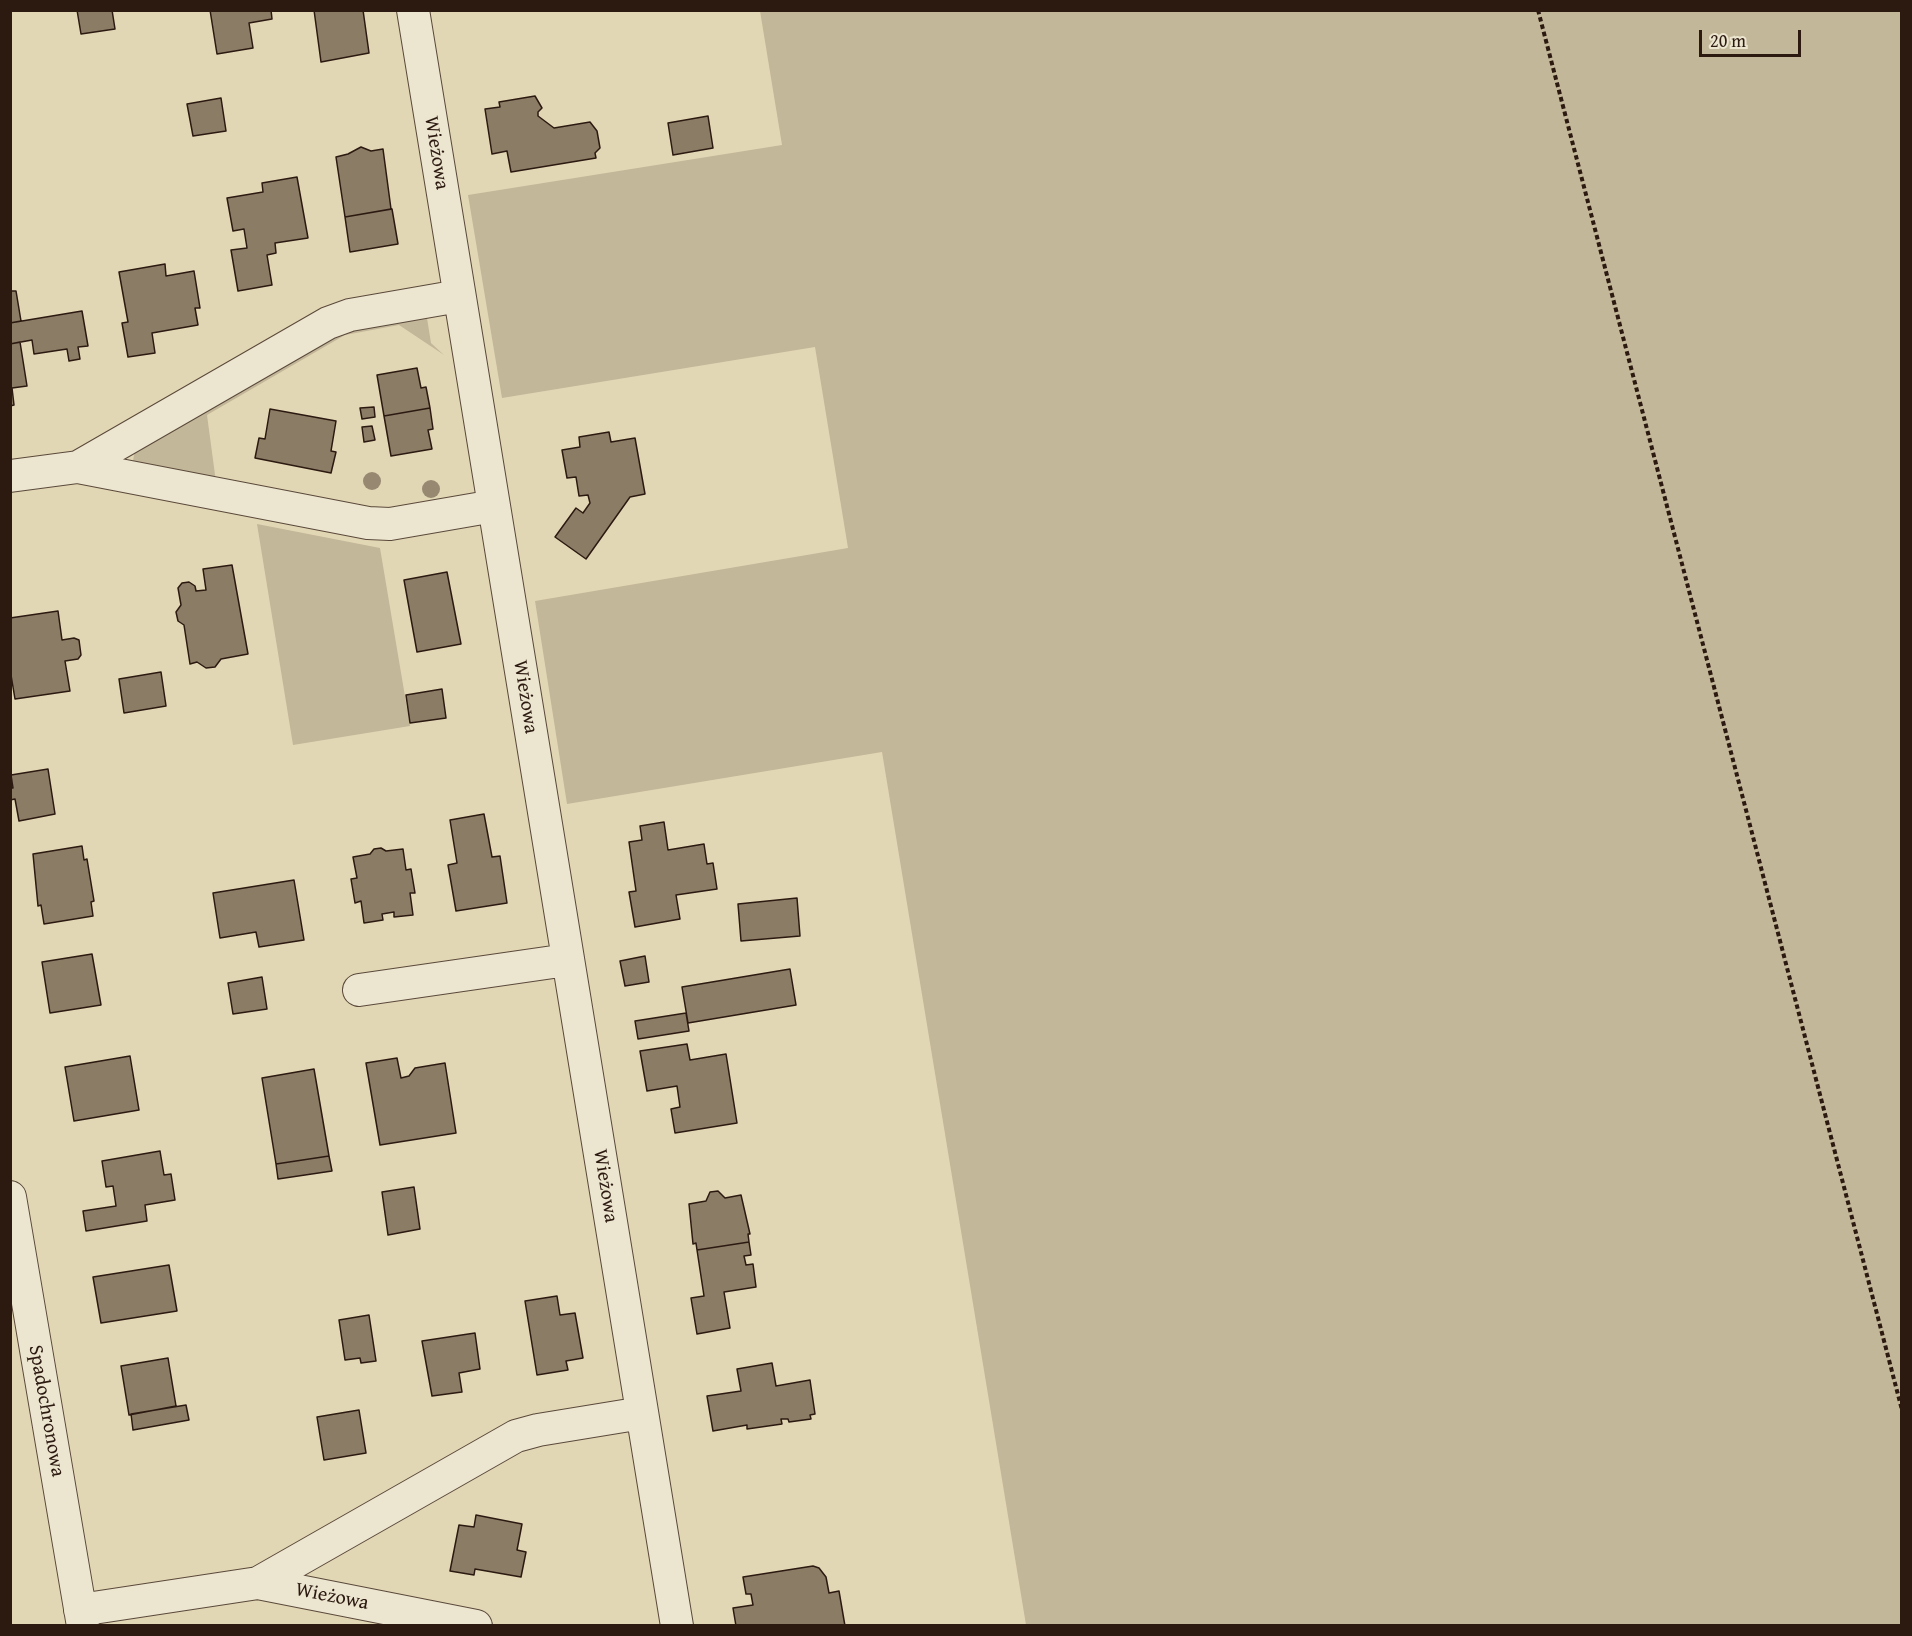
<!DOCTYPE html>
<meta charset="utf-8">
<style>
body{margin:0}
#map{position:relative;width:1912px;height:1636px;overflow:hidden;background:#e2d7b5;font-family:"Gentium Book Plus",serif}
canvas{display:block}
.frame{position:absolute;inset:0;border:12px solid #2c1a11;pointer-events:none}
.scale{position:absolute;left:1699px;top:30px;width:102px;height:27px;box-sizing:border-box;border:3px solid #2c1a11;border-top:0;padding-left:8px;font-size:18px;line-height:21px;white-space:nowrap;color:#2c1a11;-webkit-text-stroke:4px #ece5cf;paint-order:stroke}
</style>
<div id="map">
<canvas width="1912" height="1636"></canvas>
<div class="frame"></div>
<div class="scale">20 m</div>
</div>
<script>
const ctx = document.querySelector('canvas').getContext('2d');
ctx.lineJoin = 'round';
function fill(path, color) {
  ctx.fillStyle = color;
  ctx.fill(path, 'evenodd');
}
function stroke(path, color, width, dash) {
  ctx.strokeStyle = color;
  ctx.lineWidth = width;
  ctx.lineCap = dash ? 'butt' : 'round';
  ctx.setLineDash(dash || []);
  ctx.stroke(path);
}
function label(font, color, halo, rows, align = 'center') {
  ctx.font = font + ' "Gentium Book Plus",serif';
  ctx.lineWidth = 4.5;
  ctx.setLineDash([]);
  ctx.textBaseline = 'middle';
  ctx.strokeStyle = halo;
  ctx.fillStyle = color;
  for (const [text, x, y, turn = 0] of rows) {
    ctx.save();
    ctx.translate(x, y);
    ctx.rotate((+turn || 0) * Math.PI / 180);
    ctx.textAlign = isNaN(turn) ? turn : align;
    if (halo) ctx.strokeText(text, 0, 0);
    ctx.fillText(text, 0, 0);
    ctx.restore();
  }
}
fill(new Path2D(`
 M760 11H1901V1625H1026L882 752 567 804 535 601 848 548 815 347 502 398 468 195 782 145Z
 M420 317 427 318 431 343 444 355 399 325 345 335 207 415 216 482 134 464 133 461 135 449 339 332Z
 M257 524 380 548 410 726 293 745Z`), '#c3b799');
const building = new Path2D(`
 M77 10H112L115 29 81 34Z
 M210 10H271L272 19 249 23 253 48 217 54Z
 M314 10H363L369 53 321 62Z
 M535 96 542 108 538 112V116L554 128 590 122 597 131 600 148 595 153 596 158 511 172 507 151 492 154 485 109 500 107 499 102Z
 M221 98 226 131 193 136 187 104Z
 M708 116 713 148 673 155 668 123Z
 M361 147 371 151 383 149 391 209 345 217 336 157 348 154Z
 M297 177 308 238 275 243 276 253 267 255 272 285 238 291 231 250 247 248 244 229 233 231 227 198 263 192 262 183Z
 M392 209 398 244 350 252 345 217Z
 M165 264 166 276 194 271 200 308H195L198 325 152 333 155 353 128 357 122 323 128 322 119 272Z
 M10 291H16L21 321 10 323Z
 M82 311 88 346 78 347 80 359 69 361 67 349 34 354 32 340 10 344V323Z
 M20 342 27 386 12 388 14 405 10 406V344Z
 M417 368 421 388 426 387 430 408 384 416 377 375Z
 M374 407 375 417 362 419 360 408Z
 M430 408 433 429 428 430 432 449 391 456 384 416Z
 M270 409 336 421 331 451 336 452 331 473 255 458 259 438 265 439Z
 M372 426 375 440 364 442 362 427Z
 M609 432 611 442 635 438 645 494 630 497 586 559 555 537 576 508 583 513 590 503 588 495 579 496 576 477 567 478 562 450 580 447 579 437Z
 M232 565 248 654 221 659 215 667 206 668 197 662 190 664 184 625 178 621 176 612 181 605 178 588 182 583 189 582 195 586 196 591 206 590 203 569Z
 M447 572 461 644 417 652 404 580Z
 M58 611 62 640 74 638 79 640 81 655 78 659 65 661 70 691 15 699 10 669V618Z
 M161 672 166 706 124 713 119 679Z
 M442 689 446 718 410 723 406 695Z
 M48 769 55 814 19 821 15 799 10 800V788H13L11 775Z
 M484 814 492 857 500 856 507 903 456 911 448 865 457 863 450 820Z
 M664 822 668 850 704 844 707 864 713 863 717 889 676 895 680 919 635 927 629 892 636 891 629 842 642 840 640 826Z
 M82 846 84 860 87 859 94 901 91 902 93 916 44 924 41 905 38 906 33 854Z
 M381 848 386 851 403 849 406 870 411 869 415 893H410L413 915 394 917V912L382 914 383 920 364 923 361 901 355 903 351 879 357 878 353 857 370 854 374 849Z
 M294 880 304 940 259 947 256 932 220 938 213 893Z
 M797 898 800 936 741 941 738 904Z
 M92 954 101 1005 50 1013 42 962Z
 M645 956 649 982 625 986 620 961Z
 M790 969 796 1005 688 1023 682 987Z
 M262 977 267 1009 233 1014 228 983Z
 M686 1013 689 1031 638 1039 635 1021Z
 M687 1044 690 1060 726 1054 737 1123 675 1133 671 1109 680 1107 677 1086 647 1091 640 1051Z
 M130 1056 139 1110 74 1121 65 1067Z
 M397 1058 401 1078 409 1076 415 1068 445 1063 456 1133 380 1145 366 1063Z
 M314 1069 329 1156 276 1164 262 1078Z
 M160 1151 164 1175 171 1174 175 1200 145 1205 147 1221 86 1231 83 1211 116 1206 113 1186 106 1187 102 1161Z
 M329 1156 332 1171 278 1179 276 1164Z
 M414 1187 420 1229 388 1235 382 1192Z
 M718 1191 725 1198 741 1195 750 1234H748L749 1242 697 1250 696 1243 693 1244 689 1204 706 1201 710 1192Z
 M749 1242 751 1255 744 1256 746 1265 753 1264 756 1287 724 1292 730 1328 697 1334 691 1298 704 1296 697 1250Z
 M169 1265 177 1311 101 1323 93 1277Z
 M557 1296 560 1315 575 1313 583 1358 566 1361 568 1370 537 1375 525 1301Z
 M369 1315 376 1361 361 1363 360 1358 345 1360 339 1320Z
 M475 1333 480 1369 459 1373 462 1392 432 1396 422 1341Z
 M168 1358 176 1406 129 1415 121 1366Z
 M772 1363 776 1386 810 1380 815 1414 810 1415 811 1419 789 1422 788 1419H781L782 1424 747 1429V1425L713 1431 707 1396 741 1391 737 1369Z
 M186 1405 189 1420 133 1430 131 1414Z
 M359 1410 366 1453 324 1460 317 1417Z
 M476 1515 522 1524 517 1550 526 1552 521 1577 475 1569 474 1575 450 1571 459 1525 474 1527Z
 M813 1566 819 1568 826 1577 829 1593 839 1591 845 1626H736L733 1608 753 1605 751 1594H746L743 1577Z`);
fill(building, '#8b7c66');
stroke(building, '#2c1a11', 1.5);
const minor = new Path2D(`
 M413 10 677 1626
 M78 467 328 323 350 315 459 296
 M10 476 78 467 368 523 390 524 494 506
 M359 990 567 960
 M10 1197 83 1626
 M258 1583 516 1436 538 1430 642 1413
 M80 1610 258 1583 476 1626`);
stroke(minor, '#5a493a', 34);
stroke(new Path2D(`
 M1538 10 1902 1410`), '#2c1a11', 4, [4.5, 3]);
stroke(minor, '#ece5cf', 32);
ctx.fillStyle = '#978971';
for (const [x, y] of [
 [372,481],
 [431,489]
]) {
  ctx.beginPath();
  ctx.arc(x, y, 9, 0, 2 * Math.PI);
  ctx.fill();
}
label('20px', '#2c1a11', '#ece5cf', [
 ["Wieżowa",436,153,81],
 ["Wieżowa",525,697,81],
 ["Wieżowa",605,1186,81],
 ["Spadochronowa",46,1411,80],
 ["Wieżowa",332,1597,11]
]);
</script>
